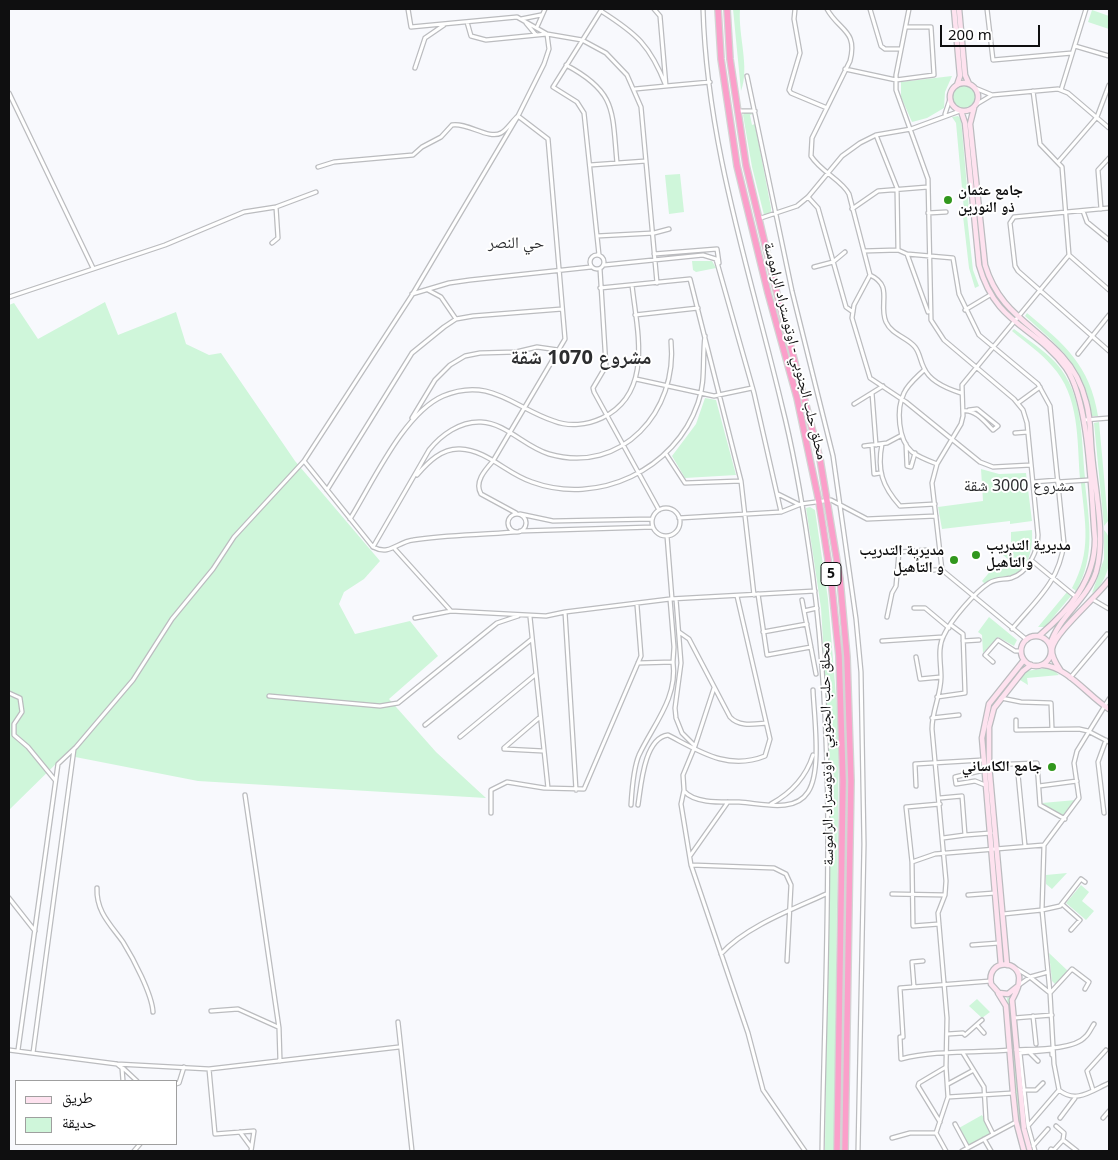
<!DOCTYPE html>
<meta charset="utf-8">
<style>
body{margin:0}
#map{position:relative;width:1118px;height:1160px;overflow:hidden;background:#f8f9fd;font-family:"Noto Sans","Noto Naskh Arabic",sans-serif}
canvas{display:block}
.frame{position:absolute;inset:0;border:10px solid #0f0f10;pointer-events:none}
.legend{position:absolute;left:15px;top:1080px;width:162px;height:65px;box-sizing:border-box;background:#fff;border:1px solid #9f9f9f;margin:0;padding:6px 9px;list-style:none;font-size:15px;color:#0f0f10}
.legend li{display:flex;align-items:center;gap:10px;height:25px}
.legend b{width:25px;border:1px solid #9f9f9f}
.scale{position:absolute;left:940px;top:25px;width:100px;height:22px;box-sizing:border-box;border:2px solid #0f0f10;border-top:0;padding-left:6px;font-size:15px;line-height:18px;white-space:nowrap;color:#0f0f10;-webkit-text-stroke:4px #fff;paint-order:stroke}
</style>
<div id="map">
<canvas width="1118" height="1160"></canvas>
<div class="frame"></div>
<ul class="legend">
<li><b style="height:6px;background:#fee2ef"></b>طريق</li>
<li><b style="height:14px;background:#cff6da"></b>حديقة</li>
</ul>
<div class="scale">200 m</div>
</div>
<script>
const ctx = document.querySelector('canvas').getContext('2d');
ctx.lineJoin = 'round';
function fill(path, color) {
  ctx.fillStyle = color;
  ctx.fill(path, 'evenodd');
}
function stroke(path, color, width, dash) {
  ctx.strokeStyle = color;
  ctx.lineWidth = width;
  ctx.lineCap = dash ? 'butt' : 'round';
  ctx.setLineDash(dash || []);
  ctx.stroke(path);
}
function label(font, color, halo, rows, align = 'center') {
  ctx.font = font + ' "Noto Sans","Noto Naskh Arabic",sans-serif';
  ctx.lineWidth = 4;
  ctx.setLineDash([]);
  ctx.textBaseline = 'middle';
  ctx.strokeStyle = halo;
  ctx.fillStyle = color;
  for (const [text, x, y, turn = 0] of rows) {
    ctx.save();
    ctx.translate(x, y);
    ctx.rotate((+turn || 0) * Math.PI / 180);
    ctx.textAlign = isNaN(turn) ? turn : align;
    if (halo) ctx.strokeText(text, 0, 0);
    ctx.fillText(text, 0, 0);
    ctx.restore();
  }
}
fill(new Path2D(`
 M733 9H740C738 36 750 67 741 91Z
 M1092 10 1109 16V29L1088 22Z
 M952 76 945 92 944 108 927 118 912 122 901 97V82Z
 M953 97a11 11 0 1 1 22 0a11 11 0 1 1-22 0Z
 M745 112 753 114 750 115 752 125 755 124 771 208V212L764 215 752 167 743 115Z
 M958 116 961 119 969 209 964 210 956 123 952 117Z
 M680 174 684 212 669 214 665 175Z
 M963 216H967L973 270 979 286 975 288 969 268Z
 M692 261H712L716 268 696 272 693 270Z
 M105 302 118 335 176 312 186 344 209 355 221 353 295 461 380 561 364 579 344 592 339 604 355 634 410 621 438 656 389 699 436 752 486 798 198 781 65 755 9 810V305L14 303 38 339Z
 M1027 313C1064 344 1090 365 1098 416H1092C1085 366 1060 348 1025 316Z
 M1014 329C1028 340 1044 350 1056 363 1084 394 1081 439 1085 478L1080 479C1077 441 1080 396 1052 366 1041 353 1025 342 1012 331Z
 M705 398 716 400 736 475 685 478 672 456 696 424Z
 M1099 422 1108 521 1104 526 1094 423Z
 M981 469 999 474 1026 473 1032 521 1010 524V521L942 529 938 507 983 501Z
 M1081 483H1085C1089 522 1096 556 1076 591L1072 588C1092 551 1085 523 1081 483Z
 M810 507 815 510 828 599 839 732 834 1151H825L829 737 821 608 806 508Z
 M1032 530C1033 547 1030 568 1012 576 1000 580 999 575 985 584L982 581 993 568 1007 565 1013 569 1015 565 1003 555 1011 546V532Z
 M1104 530C1118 543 1108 585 1092 593L1104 559Z
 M1067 592 1071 596 1045 627H1038Z
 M989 617 1017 640 1014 646 998 637 983 653 982 635 978 632Z
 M1047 668H1051L1059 675 1027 678 1028 685 1020 680 1026 671Z
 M1076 800 1062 816 1042 803Z
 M1067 873 1052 889 1046 884V875Z
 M1081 885 1089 892 1082 901 1094 911 1086 920 1066 903Z
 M1049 953 1068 971 1056 985 1052 981Z
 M1010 997 1020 1114 1029 1151C1015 1140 1009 1022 1007 998Z
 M977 999 990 1012 982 1018 969 1006Z
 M982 1115 992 1133 969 1146 959 1128Z`), '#cff6da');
const street = new Path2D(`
 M654 9 660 16 666 86 710 82
 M703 9C707 146 751 275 782 406 794 453 802 501 809 549 839 748 825 951 822 1151
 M795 9 794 19 800 53 789 90 791 93 827 108
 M827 9C839 31 858 30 850 61L812 138 811 156C821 172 842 180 849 194L870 275C894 286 878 304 886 322 892 335 907 337 915 347 920 353 920 361 924 368 930 382 948 389 961 393
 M870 9 881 46 885 49H901
 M909 9 896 75V90L928 179 931 320 944 340 1014 399 1023 410 1027 423 1038 535C1038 551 1028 573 1011 578 1003 580 997 578 989 583 975 592 951 620 944 635 937 648 941 663 941 677 941 695 932 710 932 729L946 881 945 895 938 913 947 1018 946 1067 948 1097 936 1133 946 1151
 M987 9 993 60 1072 53
 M601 11C637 34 650 45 666 86L635 89
 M521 19 541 15
 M467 22 471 36 486 40 547 34 582 40 606 53 627 75 641 107 657 283
 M526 23 536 35
 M537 27 545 9
 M1075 46 1109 56
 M566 65C617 92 612 111 617 163
 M415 68 425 38 444 25
 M845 69 896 80 934 75 931 27H906
 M747 76 792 291 833 456 856 619 861 672 864 844 858 1151
 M975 88 992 95
 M1061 90 1086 9
 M9 93 93 268
 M977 104 992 95 1058 89 1068 93 1109 128
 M740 111H755
 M945 114 950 99
 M876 135 897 188 898 250
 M1059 161 1097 117 1109 85
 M590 165 646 161
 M318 167 334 162 413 155 422 147 441 137 452 125C467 122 489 140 501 133 507 130 512 121 518 116L548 139 565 339 493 461C485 470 474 482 481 494L516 513
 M808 197 818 208 846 307 853 312
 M1109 208 1014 217 1010 223 1015 266 1018 271 1109 351
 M852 209 878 191 928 187
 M1101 209 1098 170 1109 158
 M1083 211 1087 222 1109 240
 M928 213 946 212
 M758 219 797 206 808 197 842 156 860 143 876 135 911 129 960 111
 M597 236 654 233 669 229
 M272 243 278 238 276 207
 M864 251 898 250 907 254 953 258 959 294 979 335 1038 384 1050 406 1064 543C1059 582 1037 599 1012 629
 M654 254 717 249 719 263
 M907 254 928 312
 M590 262a7 7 0 1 1 14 0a7 7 0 1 1-14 0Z
 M599 255 584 113 577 102 553 87 602 9
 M1069 255 1109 290
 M604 265 703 255 716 259 754 393 781 512
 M814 267 833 262 845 252
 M600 269 606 366 593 388 594 392 659 510
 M870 275 854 305 852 318 870 378 906 402 980 462 993 467 1031 465
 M600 288 690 279 741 481 754 595
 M428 290 441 297 456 319
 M412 294 449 283 470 280 591 267
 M9 297 165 245 244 212 276 207 316 192
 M965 310 990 295
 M635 315 698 308
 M1078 354 1109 315
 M924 370C917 377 908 384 904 393 896 409 898 440 912 452 919 457 929 461 937 464
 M636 379 714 396 752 388
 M872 393 876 445
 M1018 403 1040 387
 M854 404 883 386
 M963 411C975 409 985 422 993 430L998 426 977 409 969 410
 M412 418 435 380 450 365 465 356 480 353 516 352 537 347 558 350
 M1084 420 1109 418
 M1015 433 1028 432
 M882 444C877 470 882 486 900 506L935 504
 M906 444 907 466 911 467 915 453
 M872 445 874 474 880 473
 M864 446 887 443 902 435
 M666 454 685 483 741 481
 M304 461 373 547C390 556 397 542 413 540 446 535 481 535 514 532
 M417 475C428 462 442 448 460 449 487 450 507 474 532 482 598 506 675 470 698 403 706 381 702 359 705 336
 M1033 482 1058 480
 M1058 482 1089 480
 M327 490 412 353 444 327 456 319 473 316 562 309
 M778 494 798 504
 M652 522a14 14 0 1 1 28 0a14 14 0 1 1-28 0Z
 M508 523a9 9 0 1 1 18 0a9 9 0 1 1-18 0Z
 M520 514 553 521 652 519
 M679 518 781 512 801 504 831 500 867 519 936 516
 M350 519C373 482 404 413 443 396 490 376 514 408 554 421 569 427 587 425 602 418 654 393 637 331 632 285
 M520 531 653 527
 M667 536 672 599
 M373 547 429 450C441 435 460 421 481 422 506 423 525 447 549 454 622 475 678 411 671 341
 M395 549 451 611
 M1031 560 1076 597
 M898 570H942L1027 640
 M942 570 932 483 937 464 961 424 963 416 962 385 1069 255 1062 167 1040 144 1033 91
 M758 594 767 655 811 647
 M676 599 681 663 675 708 676 718 682 733 695 746
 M1092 599 1109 609
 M802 600 816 674
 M914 608H925L949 628
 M804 611 817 608
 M565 612 576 790
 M530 617 548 788
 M887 617 892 593 896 586 899 552 926 550
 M415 618 451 611 546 616 565 612 670 599 815 591
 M679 632 689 639 730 717C739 727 754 724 766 723
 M763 632 807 624
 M882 641 943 637
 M963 641 979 640
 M916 657 920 679 941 677
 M993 662 985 655 998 640 1015 651H1021
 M638 663 673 662 674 647 670 599
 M1070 678 1107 634
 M714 688 695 746 683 775 684 790 681 804 691 865 748 1033 763 1090 805 1151
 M9 693 20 698 22 712 14 724V735L28 747 55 780
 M269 696 380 706 398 703 497 623 518 616
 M937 697 965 693 963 634 951 625
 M1001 698 1021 702 1051 703 1052 729
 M932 718 959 715
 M1016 720V730L1079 729 1088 731 1109 742
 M425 725 532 639
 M460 737 535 675
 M504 748 539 718
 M504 749 543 751
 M1017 764 1025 846
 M989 765 1037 763 1040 805 1065 819
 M984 770 955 777 956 784 975 781 985 785
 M916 786 915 764 983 760
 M1039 786 1077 781
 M684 791C695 804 723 802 739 802 754 803 771 807 785 805 794 804 803 800 808 792 822 771 814 716 813 690
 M245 795 279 1028 280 1061
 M940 798 962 796 965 835 943 838
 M771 804C791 793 806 777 813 755
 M631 805C632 790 633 769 639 755 653 725 678 698 673 662
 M638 805C641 786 644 738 668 735 699 751 728 771 765 756L770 739 737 596
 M491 813V790L507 782 544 788 584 789 641 656 637 605
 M1104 813 1098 762 1106 740
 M965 835 991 833
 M690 856 728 802
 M912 862 906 807 940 804
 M691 865 774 868 786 874 791 885 787 961
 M97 888C96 912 111 925 123 942 133 958 152 994 153 1012
 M892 894 945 895
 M968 895 995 893
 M9 898 35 931
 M1062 904 1080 920 1071 930
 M1003 914 1042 910 1060 906 1081 879 1085 882
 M939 924 913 926 912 862 935 854 1044 845
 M972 945 999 943
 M721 954C745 927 793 909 826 894
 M1017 969 1030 977 1048 972
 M991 981 900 988 903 1037H900L901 1059C936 1050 974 1053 1010 1050
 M1019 985 1030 977 1050 993 1054 1064 1059 1090C1076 1104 1091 1091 1109 1083
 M914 987 912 962 923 961
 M1085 989 1089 982 1072 969 1050 993 1042 910 1044 845 1079 798 1074 763 1077 751 1109 699
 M211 1011 238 1009 278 1027
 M1033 1016 1036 1044
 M1014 1018 1052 1015
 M398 1022 412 1151
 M977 1025 984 1033
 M948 1034 963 1033 965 1035 982 1020
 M9 1050 117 1064 209 1069 399 1047
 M18 1050 58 764 76 747 133 680 172 619 213 569 234 537 304 461 412 295 518 116 544 64 549 49 547 34 517 17 411 27 408 9
 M1016 1050C1033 1049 1074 1050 1085 1037 1089 1034 1091 1028 1094 1024
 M1029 1052 1038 1061
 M33 1053 74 749
 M963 1053 984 1087 986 1120 993 1134
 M117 1064 122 1068 123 1081
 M123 1068 137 1081
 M209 1069 215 1134 254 1131 251 1151
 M176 1084 179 1083 184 1067
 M948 1084 972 1071
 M1023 1090H1036L1043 1083
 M1093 1090 1087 1071 1106 1050
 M948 1097 1013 1093
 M1060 1118 1075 1098
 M1103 1118 1109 1111
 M940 1122 918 1086 919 1083 946 1067
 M955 1124 968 1148
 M1028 1126 1059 1090
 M240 1132 251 1147
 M892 1138 910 1133H936
 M984 1139 991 1151
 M1063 1140 1077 1151
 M1033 1146 1048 1129
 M134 1151 140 1144
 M962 1151 1016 1122
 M1035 1151 1028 1126 1020 1053 1052 1050V1055
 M1050 1151 1051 1149 1053 1150
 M1053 1151 1063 1140 1064 1133 1056 1126`);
const secondary = new Path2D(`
 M954 9 960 76 957 85
 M959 9 965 75 969 84
 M950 97a14 14 0 1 1 28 0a14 14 0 1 1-28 0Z
 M974 108 970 124 985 265C999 312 1032 323 1062 356 1073 368 1082 385 1086 402 1091 419 1090 438 1092 455 1095 490 1106 538 1096 572 1087 600 1058 617 1050 645
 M961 111 965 123 979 265C996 326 1035 325 1066 368 1090 402 1091 495 1095 539 1095 581 1069 610 1039 636
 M1021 651a15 15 0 1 1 30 0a15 15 0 1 1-30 0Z
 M1043 665C1068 667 1088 696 1109 709
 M1061 671C1057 665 1051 657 1052 649 1054 633 1098 596 1109 580
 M1001 965 982 738 989 704 1024 660
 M1007 965 989 765V727L994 708 1023 671 1031 665
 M1018 986 1008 994 999 993 991 984C986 958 1022 959 1019 981 1019 988 1015 994 1012 1000L1024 1129 1030 1151
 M998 993 1006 1006 1013 1093 1016 1121 1024 1151`);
const highway = new Path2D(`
 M718 9 721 59 737 166 768 293 797 398 819 502 831 579 839 656 843 781 837 1151
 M727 9 730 59 746 165 776 290 820 459 840 579 847 657 851 781 845 1151`);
stroke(street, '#bbbcbf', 5.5);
stroke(secondary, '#bbbcbf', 7);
stroke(highway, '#d4d4d4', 8);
stroke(street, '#fff', 3);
stroke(secondary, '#fee2ef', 4.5);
stroke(highway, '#fb9fca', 5.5);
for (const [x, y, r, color] of [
 [948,200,5,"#31971d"],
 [976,555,5,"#31971d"],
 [954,560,5,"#31971d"],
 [1052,767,5,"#31971d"]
]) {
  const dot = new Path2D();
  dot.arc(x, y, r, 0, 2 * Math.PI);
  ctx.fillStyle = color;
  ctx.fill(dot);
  stroke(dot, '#fff', 2);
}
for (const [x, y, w] of [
 [831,574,20]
]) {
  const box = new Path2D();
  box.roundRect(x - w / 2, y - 11.5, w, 23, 4);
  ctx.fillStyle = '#fff';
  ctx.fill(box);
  stroke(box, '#0f0f10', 1);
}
label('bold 14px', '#0f0f10', null, [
 ["5",831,574]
]);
label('bold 15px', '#0f0f10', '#fff', [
 ["جامع عثمان",958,191],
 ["ذو النورين",958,208],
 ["مديرية التدريب",986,546],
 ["والتأهيل",986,563],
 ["مديرية التدريب",944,551,"right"],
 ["و التأهيل",944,568,"right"],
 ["جامع الكاساني",1042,767,"right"]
], 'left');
label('15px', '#0f0f10', '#fff', [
 ["محلق حلب الجنوبي - اوتوستراد الراموسة",795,351,76],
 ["محلق حلب الجنوبي - اوتوستراد الراموسة",827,754,-91]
]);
label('16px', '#2c2d2f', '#fff', [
 ["حي النصر",516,243],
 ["مشروع 3000 شقة",1019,486]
]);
label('bold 20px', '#2c2d2f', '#fff', [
 ["مشروع 1070 شقة",581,358]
]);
</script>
